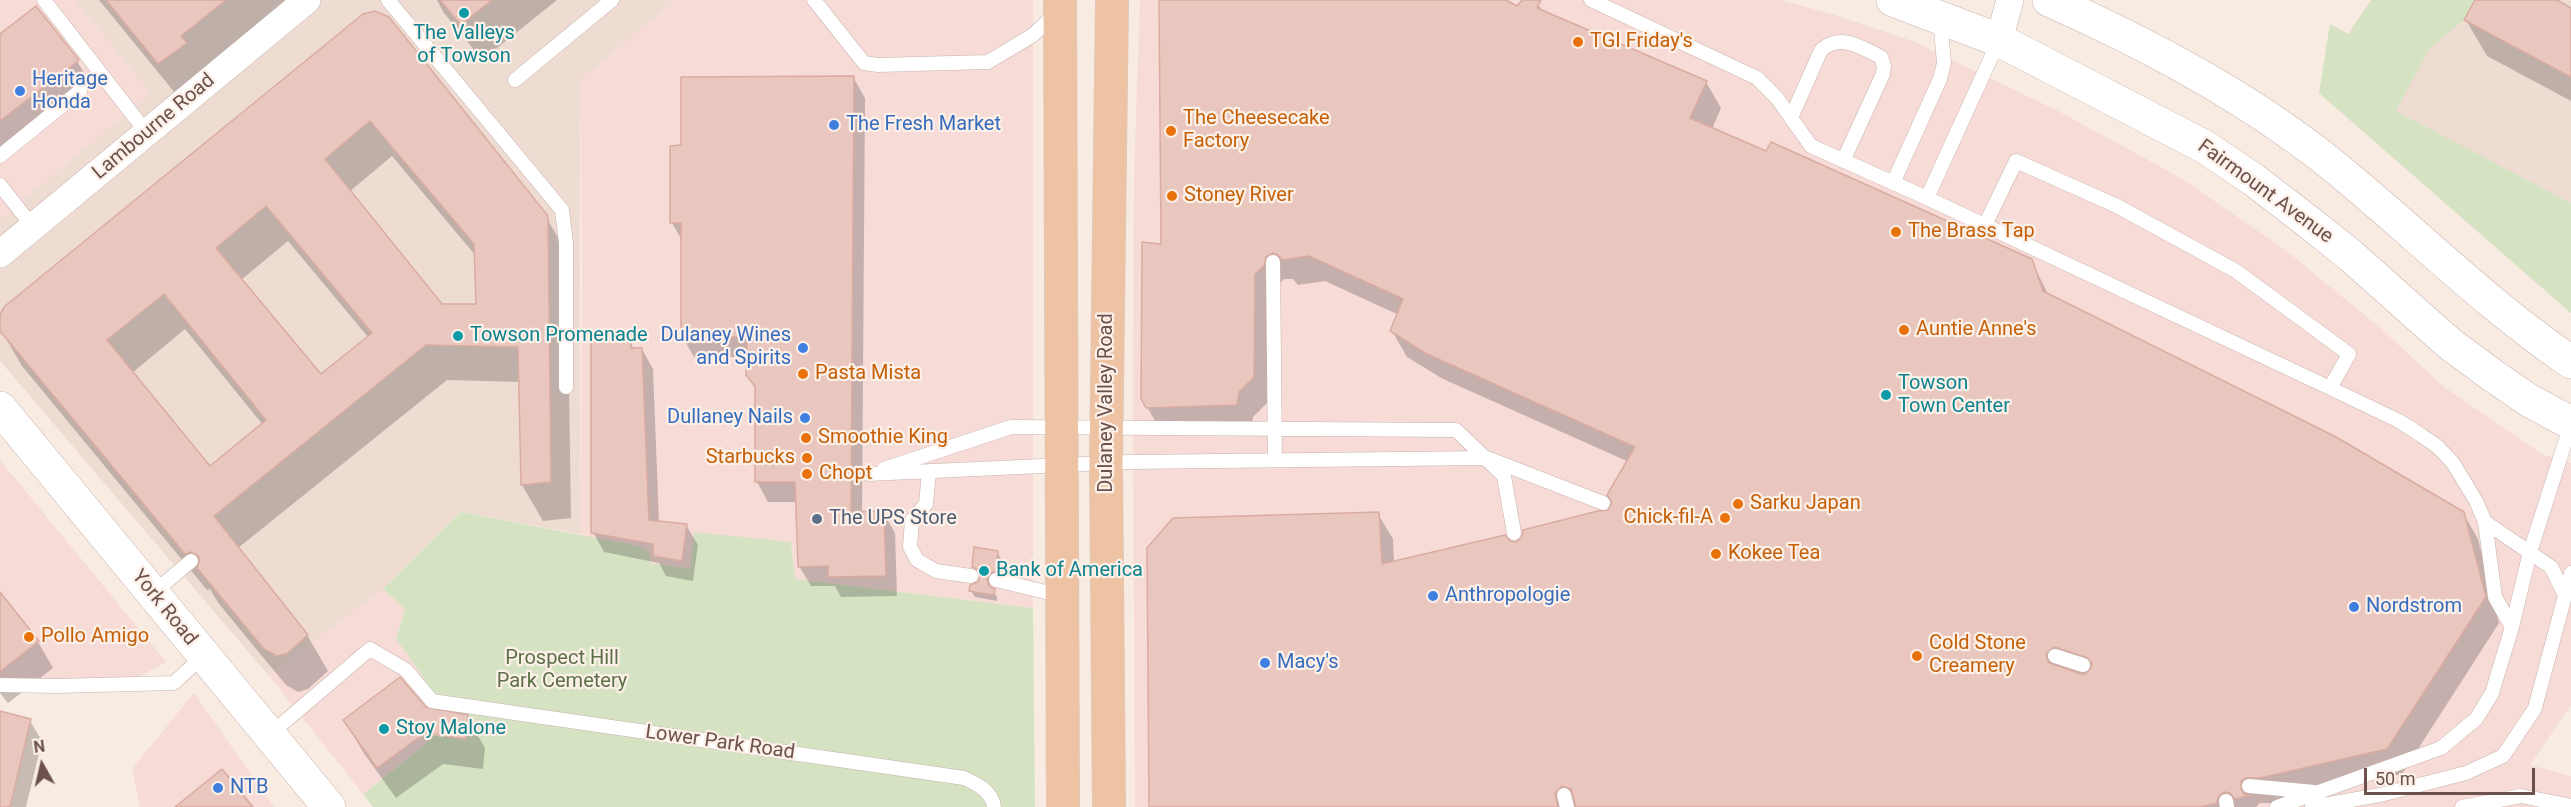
<!DOCTYPE html>
<style>
body{margin:0}
#map{position:relative;width:2571px;height:807px;overflow:hidden;background:#f8ebe2;font-family:Roboto,sans-serif}
canvas{display:block}
.north{position:absolute;left:12px;top:735px;width:60px;height:60px;-webkit-text-stroke:4px #fcf0e8;paint-order:stroke;rotate:352deg;font-size:16px;font-weight:700;line-height:24px;text-align:center;color:#6c514c}
.north::after{content:'';display:block;margin:auto;width:21px;height:27px;background:#6c514c;clip-path:polygon(50% 0,100% 100%,50% 72%,0 100%)}
.scale{position:absolute;left:2364px;top:768px;width:171px;height:27px;box-sizing:border-box;border:3px solid #6c514c;border-top:0;padding-left:8px;font-size:18px;line-height:21px;white-space:nowrap;color:#6c514c;-webkit-text-stroke:4px #fcf0e8;paint-order:stroke}
</style>
<div id="map">
<canvas width="2571" height="807"></canvas>
<div class="north">N</div>
<div class="scale">50 m</div>
</div>
<script>
const ctx = document.querySelector('canvas').getContext('2d');
ctx.lineJoin = 'round';
function fill(path, color) {
  ctx.fillStyle = color;
  ctx.fill(path, 'evenodd');
}
function stroke(path, color, width, dash) {
  ctx.strokeStyle = color;
  ctx.lineWidth = width;
  ctx.lineCap = dash ? 'butt' : 'round';
  ctx.setLineDash(dash || []);
  ctx.stroke(path);
}
function label(font, color, halo, rows, align = 'center') {
  ctx.font = font + ' Roboto,sans-serif';
  ctx.lineWidth = 4.5;
  ctx.setLineDash([]);
  ctx.textBaseline = 'middle';
  ctx.strokeStyle = halo;
  ctx.fillStyle = color;
  for (const [text, x, y, turn = 0] of rows) {
    ctx.save();
    ctx.translate(x, y);
    ctx.rotate((+turn || 0) * Math.PI / 180);
    ctx.textAlign = isNaN(turn) ? turn : align;
    if (halo) ctx.strokeText(text, 0, 0);
    ctx.fillText(text, 0, 0);
    ctx.restore();
  }
}
fill(new Path2D(`
 M74 0H676L580 81V534L461 512 383 589 269 676 0 361V219L150 93Z
 M2375 0H2571V313L2319 93Z`), '#eedcd2');
fill(new Path2D(`
 M0 0H74L150 93 0 219Z
 M676 0H1033V608L795 579 791 542 690 569 650 563 580 534 582 272 580 81Z
 M1140 0H1779L1832 14 1915 42 2060 112 2181 178 2284 249 2378 326 2444 387 2542 454 2571 463V705L2530 765 2571 776V807H1135L1133 417 1134 177Z
 M0 460 166 662 137 678 0 680Z
 M383 589 405 609 396 639 425 679 427 743 363 794 269 676Z
 M194 693 274 807H140L132 769Z`), '#f7dbd7');
fill(new Path2D(`
 M2371 0H2475L2464 20 2429 49 2396 111 2571 203V313L2319 93 2330 24 2348 34Z
 M461 512 638 546 649 552 650 563 690 569 694 532 791 542 795 579 1033 608 1035 807H373L363 794 427 743 425 679 396 639 405 609 383 589Z`), '#d6e3c3');
fill(new Path2D(`
 M99 0H291L180 99Z
 M437 0H557L482 60 444 13Z
 M1161 0H1502L1518 8 1524 0H1531L1538 4 1543 12 1706 82 1721 108 1712 129 2031 260 2049 296 2463 513 2478 539 2499 623 2402 774 2275 803H2260L2256 807H1151L1378 514 1393 539 1394 562 1517 543 1610 511 1629 462 1443 379 1407 357 1392 331 1399 315 1325 281 1298 285 1293 279H1284L1279 284 1268 402 1253 417 1251 430 1162 433 1142 398 1163 245Z
 M2477 0H2553L2571 9V101L2487 56 2466 20Z
 M364 15 546 217 567 253 571 518 543 521 522 485 520 382 447 380 238 548 307 635 328 671 308 689 298 692 286 685 219 604 210 589 207 590 22 366 1 330 0 316ZM392 156 476 256 477 305 441 306 349 192ZM288 241 368 337 321 376 241 280ZM185 329 263 425 209 468 132 373Z
 M0 36 77 61 92 87 0 158Z
 M853 77 865 98 862 513 883 512 895 533 897 596 841 597 835 586H811L799 566 797 502H768L757 482 756 390 747 374 748 357H694L682 336 683 242 672 223 682 147Z
 M630 342 634 349H642L653 369 659 522 686 525 698 545 693 581 666 576 659 563 604 552 593 532Z
 M997 552 1001 559 999 578 993 580 990 586 997 597V601L975 597 971 591 979 583 981 575 973 567Z
 M0 594 38 642 53 668 8 703 0 693Z
 M425 709 467 717 485 748 483 769 443 764 396 798 363 752 345 720ZM418 730 441 734 445 737 417 733Z
 M0 712 30 721 42 741 26 807H0Z`), '#0003');
const building = new Path2D(`
 M106 0H226L181 36 187 43 158 64Z
 M440 0H492L461 25Z
 M1159 0H1506L1517 6 1522 0H1541L1537 8 1707 81 1690 118 1766 151 1771 142 2032 259 2043 291 2336 437 2464 512 2486 597 2387 749 2260 778H2246L2241 781V789L2244 794 2251 795 2235 799 2230 793 2224 792 2218 797 2217 803 2201 807H1576L1571 789 1562 786 1555 793 1558 807H1149L1147 548 1173 518 1379 512 1382 564 1505 535 1510 541 1516 542 1522 537 1523 530 1598 511 1608 510 1612 502 1607 495 1635 447 1427 354 1390 331 1403 299 1309 256 1282 260 1278 255 1273 253 1266 257 1264 266 1255 274 1254 377 1239 392 1237 405 1146 408 1141 399 1142 242 1161 244ZM2054 647 2086 657 2092 663 2091 668 2085 674H2081L2052 664 2048 662 2046 654Z
 M2475 0H2557L2571 8V77L2464 20Z
 M36 6 79 60 0 121V34Z
 M375 11 389 17 548 216 551 482 521 485 518 347 426 345 214 516 308 635 288 653 277 656 264 649 197 568 200 560 197 555 190 552 185 554 0 331V314L5 306 363 14ZM370 121 474 244 476 304H442L325 159ZM266 206 372 333 321 374 216 248ZM164 294 266 420 210 466 107 340Z
 M854 76 851 512 884 511 886 576 828 577V566L798 567 795 482H755V386L746 375 747 337H681V223H670V146L681 145V77Z
 M591 339 631 340V348H642L649 520 687 524 682 561 653 556V544L591 533Z
 M974 547 998 551 996 571 990 573 987 578 989 586 995 589 994 595 969 591 970 585 978 582 980 577 977 569 972 567Z
 M0 592 39 641 0 672Z
 M400 677 426 707 468 715 466 739 425 733 377 768 343 720Z
 M0 711 31 719 10 807H0Z
 M222 769 253 807H175Z`);
fill(building, '#e9c7be');
stroke(building, '#daaba1', 1.5);
const service = new Path2D(`
 M44 0 147 133
 M388 0 562 210 566 243V387
 M814 0 864 63 878 65 988 62 1033 35 1056 13
 M1591 0 1757 78 1777 98 1811 146 1927 198 2330 388 2399 421 2421 435 2438 447 2453 463 2476 501 2485 522 2495 597 2512 627
 M515 80 612 0
 M1791 118 1821 50C1841 33 1860 47 1881 57L1884 66 1883 74 1843 161
 M0 156 80 91
 M1893 183 1940 79 1944 63 1940 19
 M0 185 33 227
 M1927 198 1999 40
 M1985 225 2016 161 2117 206 2236 271 2349 354 2330 388
 M1273 262 1275 460
 M884 469 1011 427 1456 430 1504 476 1514 533
 M929 472 926 504 912 520 910 547 917 560 936 571 971 576
 M868 474 1129 462 1487 458 1603 503
 M2485 522 2551 567 2565 595
 M996 580 1062 596
 M153 593 191 561
 M2055 656 2083 665
 M0 685 57 686 174 683 204 655
 M269 735 370 649 406 670 432 701 964 778C977 784 992 791 994 807
 M2249 786 2314 792
 M1564 795 1567 807
 M2226 801 2227 807
 M2277 807 2441 748 2476 719 2492 693 2512 627 2530 552 2571 424
 M2312 807 2380 795 2466 773 2503 756 2535 708 2571 573
 M2462 807 2521 796 2571 806`);
const minor = new Path2D(`
 M1999 40 2010 0
 M0 254 307 0`);
const secondary = new Path2D(`
 M1893 0 1999 40 2205 147 2254 180 2306 220 2350 255 2450 344 2492 375 2530 401 2571 423
 M2049 0C2145 43 2238 92 2321 156 2406 223 2481 301 2571 362
 M0 408 329 807`);
const primary = new Path2D(`
 M1060 0 1063 807
 M1109 807 1106 463 1112 0`);
stroke(service, '#c7b2ab', 15);
stroke(minor, '#c7b2ab', 28);
stroke(secondary, '#ccb3ab', 34);
stroke(primary, '#d3cbc9', 34);
stroke(service, '#fff', 14);
stroke(minor, '#fff', 27);
stroke(secondary, '#fff', 33);
stroke(primary, '#eec3a3', 33);
for (const [x, y, r, color] of [
 [464,13,6,"#0f9aa8"],
 [1578,42,6,"#e8710a"],
 [20,91,6,"#3f7fe0"],
 [834,125,6,"#3f7fe0"],
 [1171,131,6,"#e8710a"],
 [1172,196,6,"#e8710a"],
 [1896,232,6,"#e8710a"],
 [1904,330,6,"#e8710a"],
 [458,336,6,"#0f9aa8"],
 [803,348,6,"#3f7fe0"],
 [803,374,6,"#e8710a"],
 [1886,395,6,"#0f9aa8"],
 [805,418,6,"#3f7fe0"],
 [806,438,6,"#e8710a"],
 [807,458,6,"#e8710a"],
 [807,474,6,"#e8710a"],
 [1738,504,6,"#e8710a"],
 [1725,518,6,"#e8710a"],
 [817,519,6,"#5c6f8a"],
 [1716,554,6,"#e8710a"],
 [984,571,6,"#0f9aa8"],
 [1433,596,6,"#3f7fe0"],
 [2354,607,6,"#3f7fe0"],
 [29,637,6,"#e8710a"],
 [1917,656,6,"#e8710a"],
 [1265,663,6,"#3f7fe0"],
 [384,729,6,"#0f9aa8"],
 [218,788,6,"#3f7fe0"]
]) {
  const dot = new Path2D();
  dot.arc(x, y, r, 0, 2 * Math.PI);
  ctx.fillStyle = color;
  ctx.fill(dot);
  stroke(dot, '#fcf0e8', 2);
}
label('20px', '#0d838f', '#fcf0e8', [
 ["The Valleys",464,34,"center"],
 ["of Towson",464,57,"center"],
 ["Towson Promenade",470,336],
 ["Towson",1898,384],
 ["Town Center",1898,407],
 ["Bank of America",996,571],
 ["Stoy Malone",396,729]
], 'left');
label('20px', '#c56008', '#fcf0e8', [
 ["TGI Friday's",1590,42],
 ["The Cheesecake",1183,119],
 ["Factory",1183,142],
 ["Stoney River",1184,196],
 ["The Brass Tap",1908,232],
 ["Auntie Anne's",1916,330],
 ["Pasta Mista",815,374],
 ["Smoothie King",818,438],
 ["Starbucks",795,458,"right"],
 ["Chopt",819,474],
 ["Sarku Japan",1750,504],
 ["Chick-fil-A",1713,518,"right"],
 ["Kokee Tea",1728,554],
 ["Pollo Amigo",41,637],
 ["Cold Stone",1929,644],
 ["Creamery",1929,667]
], 'left');
label('20px', '#366cbe', '#fcf0e8', [
 ["Heritage",32,80],
 ["Honda",32,103],
 ["The Fresh Market",846,125],
 ["Dulaney Wines",791,336,"right"],
 ["and Spirits",791,359,"right"],
 ["Dullaney Nails",793,418,"right"],
 ["Anthropologie",1445,596],
 ["Nordstrom",2366,607],
 ["Macy's",1277,663],
 ["NTB",230,788]
], 'left');
label('20px', '#6c514c', '#fcf0e8', [
 ["Lambourne Road",154,127,-40],
 ["Fairmount Avenue",2265,192,36],
 ["Dulaney Valley Road",1107,403,-90],
 ["York Road",164,608,51],
 ["Lower Park Road",720,743,8]
]);
label('20px', '#4e5e75', '#fcf0e8', [
 ["The UPS Store",829,519]
], 'left');
label('20px', '#5b7046', '#fcf0e8', [
 ["Prospect Hill",562,659],
 ["Park Cemetery",562,682]
]);
</script>
